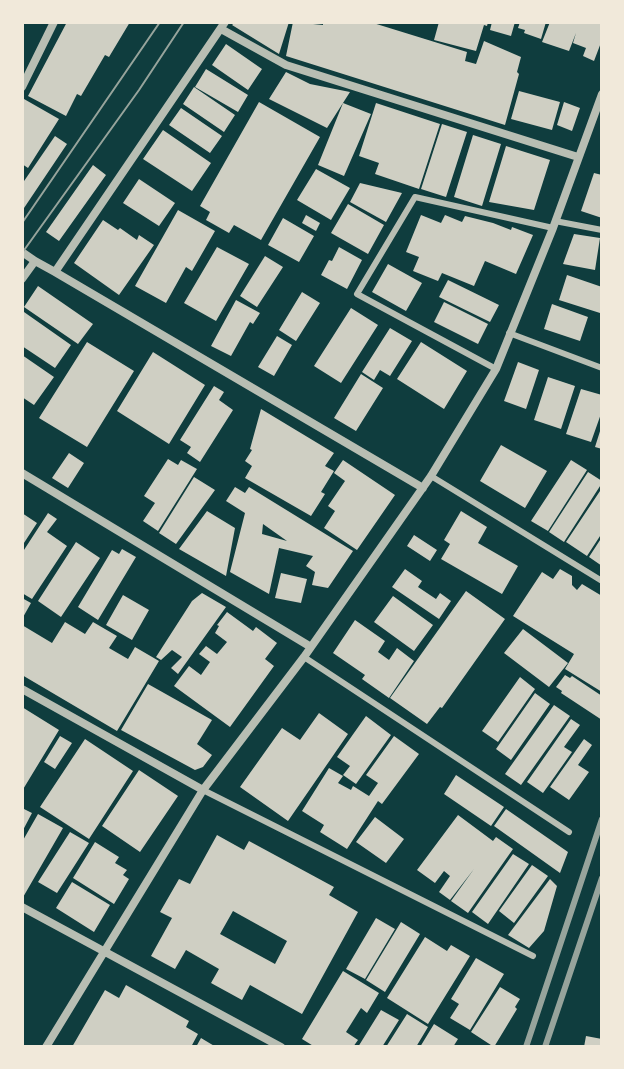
<!DOCTYPE html>
<style>
body{margin:0}
#map{position:relative;width:624px;height:1069px;overflow:hidden;background:#0f3d3e;font-family:"Nunito Sans",sans-serif}
canvas{display:block}
.frame{position:absolute;inset:0;border:24px solid #f1e9da;pointer-events:none}
</style>
<div id="map">
<canvas width="624" height="1069"></canvas>
<div class="frame"></div>
</div>
<script>
const ctx = document.querySelector('canvas').getContext('2d');
ctx.lineJoin = 'round';
function fill(path, color) {
  ctx.fillStyle = color;
  ctx.fill(path, 'evenodd');
}
function stroke(path, color, width, dash) {
  ctx.strokeStyle = color;
  ctx.lineWidth = width;
  ctx.lineCap = dash ? 'butt' : 'round';
  ctx.setLineDash(dash || []);
  ctx.stroke(path);
}
fill(new Path2D(`
 M67 22H130L109 57 105 55 81 96 77 94 66 116 28 96Z
 M235 22H289L279 54 232 25Z
 M293 22 323 25V22H370L467 52 465 61 476 64 484 41 521 57 517 72 519 74 505 125 286 56Z
 M439 22H488L487 26 484 25 476 51 434 40Z
 M492 22H515L511 36 490 30Z
 M520 22H546L541 39 524 33 525 30 518 28Z
 M550 22H602V40L594 61 583 56 586 48 573 43 576 33 569 51 542 42Z
 M226 44 262 69 248 90 212 65Z
 M206 69 248 95 238 112 195 87Z
 M286 72 310 84 350 92 327 128 269 99Z
 M194 87 235 115 224 132 183 104Z
 M519 91 560 102 552 130 511 119Z
 M24 99 59 119 28 168 22 164V104Z
 M259 102 320 137 261 240 234 225 229 233 206 220 210 212 200 206Z
 M564 102 580 108 572 131 557 125Z
 M343 103 371 114 344 176 318 165Z
 M376 103 440 124 419 189 375 174 379 163 359 156Z
 M181 108 222 136 210 153 169 125Z
 M442 124 467 132 446 197 421 189Z
 M163 130 211 163 192 191 143 159Z
 M473 135 501 144 482 206 454 197Z
 M55 136 67 144 22 211V184Z
 M506 146 550 160 534 210 489 202Z
 M93 165 106 175 59 241 46 232Z
 M316 169 350 188 331 220 297 200Z
 M594 173 602 175V218L581 211Z
 M139 179 175 203 159 226 123 203Z
 M360 183 402 193 386 222 350 202Z
 M348 204 384 225 368 254 331 233Z
 M178 210 215 231 192 271 186 267 166 303 135 286Z
 M306 215 320 223 316 231 302 223Z
 M421 215 441 223 445 215 462 222 465 216 493 223 511 230 512 227 533 235 516 274 485 261 474 286 442 273 438 281 413 271 419 257 406 252Z
 M283 218 314 236 299 262 268 245Z
 M103 220 118 230 120 228 137 240 139 235 154 245 119 295 74 263Z
 M574 234 600 238 595 270 563 264Z
 M217 247 249 264 216 321 184 303Z
 M339 247 362 260 347 289 321 275 329 260 332 261Z
 M265 256 283 267 257 307 240 296Z
 M388 264 422 283 406 311 372 292Z
 M567 275 602 287V308L600 313 559 300Z
 M448 280 499 305 490 322 439 297Z
 M38 286 93 324 78 344 24 307Z
 M302 292 320 303 296 341 279 330Z
 M236 300 260 313 253 324 250 322 231 356 211 346Z
 M444 302 488 324 478 344 434 322Z
 M552 304 588 317 580 341 544 329Z
 M351 308 378 325 341 383 314 366Z
 M24 312 71 345 55 368 22 346V315Z
 M390 328 412 341 390 376 380 370 374 380 362 372Z
 M277 336 292 345 274 376 258 367Z
 M87 342 134 371 87 447 39 418Z
 M421 342 467 371 444 409 397 379Z
 M153 352 205 385 169 444 117 411Z
 M22 355 54 377 34 405 22 397Z
 M518 362 539 370 526 409 504 401Z
 M361 374 383 388 356 431 334 418Z
 M548 377 575 386 561 429 534 420Z
 M214 386 224 392 219 400 233 410 200 462 187 453 191 447 180 440Z
 M581 389 602 395V411L591 442 566 434Z
 M261 409 334 453 325 466 334 471 321 492 325 494 311 516 245 478 252 466 245 461 252 450 250 449Z
 M601 428H602V449L595 447Z
 M501 445 547 471 525 508 480 481Z
 M69 453 84 463 68 488 52 478Z
 M168 459 178 465 181 460 197 469 158 531 143 521 155 503 144 496Z
 M343 460 395 495 357 550 324 528 335 511 328 506 345 481 334 473Z
 M571 460 587 470 548 531 531 521Z
 M588 472 602 481V483L564 542 549 532Z
 M194 477 215 490 176 544 159 533Z
 M235 487 245 493 249 487 353 551 328 588 312 585 315 572 306 566 313 556 279 548 269 594 230 572 245 513 226 501ZM263 524 287 541 262 534Z
 M602 488V533L587 556 566 542Z
 M207 511 235 528 226 576 179 549Z
 M461 511 487 527 478 543 518 566 502 594 441 559 450 544 444 540Z
 M22 513 37 523 22 546Z
 M48 513 57 519 47 532 67 546 32 599 22 593V553Z
 M414 535 437 550 430 561 407 546Z
 M602 537V566L589 557Z
 M76 542 100 558 61 617 38 601Z
 M122 549 136 557 98 620 78 607 112 550 119 554Z
 M405 569 422 581 418 587 436 599 440 593 451 601 439 619 392 587Z
 M560 569 572 576V585L577 590 582 584 602 596V692L565 669 574 654 513 616 542 572 553 579Z
 M281 573 307 579 301 603 275 598Z
 M466 591 505 619 442 708 440 707 427 724 390 698Z
 M202 593 226 607 178 674 171 668 182 657 172 650 161 660 156 657 192 601Z
 M123 595 149 610 132 640 106 625Z
 M393 596 433 625 414 651 374 622Z
 M22 598 31 603 22 619Z
 M227 612 253 631 256 627 277 643 265 659 274 666 230 727 174 686 189 666 201 675 210 662 199 654 206 646 217 654 227 642 215 633 219 626 217 625Z
 M355 620 385 641 378 652 389 660 397 648 414 661 389 698 362 679 365 675 333 653Z
 M65 622 85 634 93 622 117 636 109 648 128 659 135 647 159 661 117 731 22 675V625L52 643Z
 M523 629 568 663 549 687 504 653Z
 M565 675 570 678 572 676 602 696V720L561 693 562 691 556 687Z
 M520 677 535 689 498 742 482 731Z
 M148 684 212 720 197 744 212 755 203 767 195 770 121 730Z
 M535 693 550 704 511 760 496 749Z
 M554 705 570 716 521 785 505 774Z
 M22 707 59 730 22 791Z
 M319 713 348 734 288 821 240 787 282 728 300 740Z
 M366 716 391 735 356 784 343 775 350 766 337 757Z
 M571 719 580 725 564 747 572 752 543 793 527 782Z
 M60 736 72 743 55 769 44 762Z
 M394 736 419 754 382 804 378 801 347 849 320 832 324 825 302 811 329 768 343 776 338 783 351 790 353 786 369 796 378 783 366 775Z
 M85 739 133 771 89 839 40 807Z
 M584 739 592 745 578 765 589 772 569 800 550 787Z
 M139 770 178 796 140 852 102 826Z
 M456 775 504 807 491 826 444 794Z
 M22 808 32 813 22 832Z
 M506 809 568 852 560 873 494 826Z
 M38 814 63 828 22 899V842Z
 M458 815 493 841 496 837 513 849 468 913 451 901 474 869 450 900 439 892 450 876 444 871 435 883 417 870Z
 M375 817 404 839 386 863 356 842Z
 M70 832 89 843 57 893 38 882Z
 M217 835 244 850 249 841 334 887 329 895 358 912 302 1014 250 985 242 1000 211 983 219 969 186 950 175 969 151 956 172 918 160 912 179 879 190 884ZM233 911 287 941 275 964 220 934Z
 M95 842 119 857 115 863 127 870 123 875 129 879 114 904 73 878Z
 M513 854 529 864 488 924 472 912Z
 M532 865 548 876 514 923 499 911Z
 M550 879 557 886 544 931 529 948 508 935Z
 M72 882 110 905 94 932 56 908Z
 M376 918 395 929 365 979 346 969Z
 M401 922 420 934 385 992 366 980Z
 M425 937 447 951 451 945 470 956 428 1024 387 998Z
 M476 958 504 974 470 1030 450 1018 459 1004 451 999Z
 M343 971 379 993 367 1013 361 1008 346 1032 358 1040 353 1047H315L302 1039Z
 M126 985 189 1021 186 1027 198 1034 191 1047H72L105 990 119 998Z
 M500 987 520 999 515 1007 517 1009 494 1047 471 1032Z
 M381 1010 399 1020 382 1047H358Z
 M407 1014 428 1027 416 1047H386Z
 M434 1024 458 1039 453 1047H420Z
 M586 1036 602 1039V1047H584Z
 M201 1038 216 1047H196Z`), '#cfcfc3');
stroke(new Path2D(`
 M555 221 602 230
 M509 333 602 368
 M496 369 357 294 415 197 553 228
 M431 476 602 581
 M304 657 569 832
 M203 790 533 956`), '#b8beb3', 6);
stroke(new Path2D(`
 M221 29 286 65 578 157
 M22 87 54 22
 M22 252 35 261 55 272 423 488
 M55 272 225 22
 M22 279 35 261
 M22 473 311 647
 M22 689 203 790
 M22 907 281 1047
 M46 1047 203 790 304 657 431 476 496 369 553 228 602 94`), '#b8beb3', 8);
stroke(new Path2D(`
 M22 223 160 22
 M22 253 139 90 184 22`), '#97a49c', 2);
stroke(new Path2D(`
 M526 1047 602 819
 M545 1047 602 878`), '#97a49c', 6);
</script>
